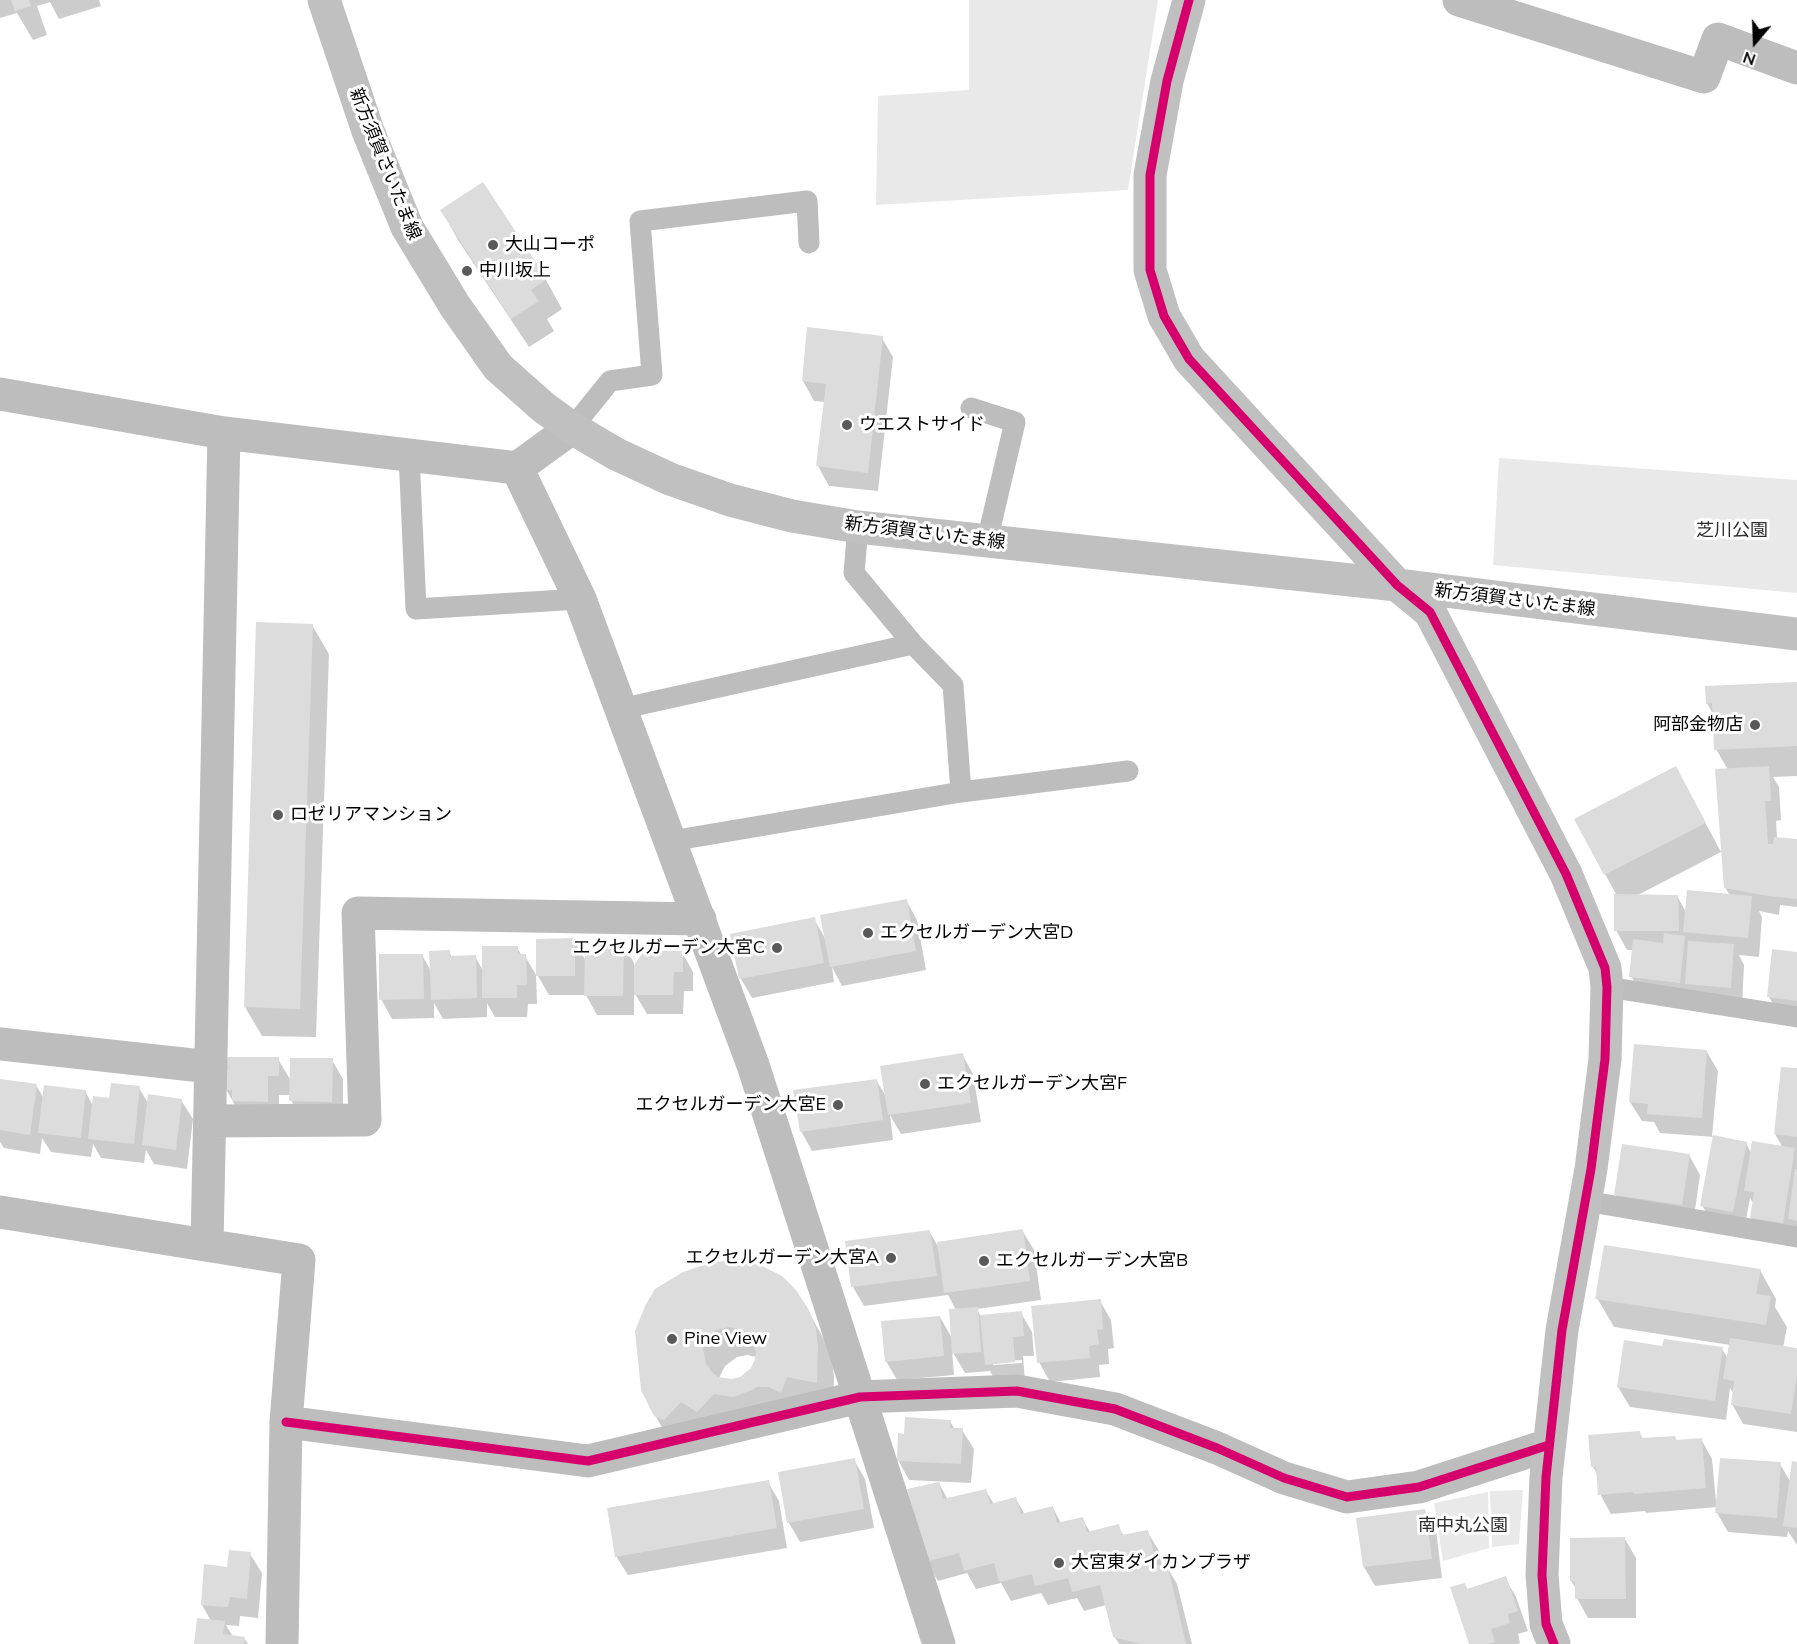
<!DOCTYPE html>
<meta charset="utf-8">
<style>
body{margin:0}
#map{position:relative;width:1797px;height:1644px;overflow:hidden;background:#fff;font-family:Mulish,sans-serif}
canvas{display:block}
.north{position:absolute;left:1725px;top:12px;width:60px;height:60px;-webkit-text-stroke:4px #fff;paint-order:stroke;rotate:199deg;font-size:16px;font-weight:700;line-height:24px;text-align:center;color:#000}
.north::after{content:'';display:block;margin:auto;width:21px;height:27px;background:#000;clip-path:polygon(50% 0,100% 100%,50% 72%,0 100%)}
</style>
<div id="map">
<canvas width="1797" height="1644"></canvas>
<div class="north">N</div>
</div>
<script>
const ctx = document.querySelector('canvas').getContext('2d');
ctx.lineJoin = 'round';
function fill(path, color) {
  ctx.fillStyle = color;
  ctx.fill(path, 'evenodd');
}
function stroke(path, color, width, dash) {
  ctx.strokeStyle = color;
  ctx.lineWidth = width;
  ctx.lineCap = dash ? 'butt' : 'round';
  ctx.setLineDash(dash || []);
  ctx.stroke(path);
}
function label(font, color, halo, rows, align = 'center') {
  ctx.font = font + ' Mulish,"Noto Sans JP",sans-serif';
  ctx.lineWidth = 6;
  ctx.setLineDash([]);
  ctx.textBaseline = 'middle';
  ctx.strokeStyle = halo;
  ctx.fillStyle = color;
  for (const [text, x, y, turn = 0] of rows) {
    ctx.save();
    ctx.translate(x, y);
    ctx.rotate((+turn || 0) * Math.PI / 180);
    ctx.textAlign = isNaN(turn) ? turn : align;
    if (halo) ctx.strokeText(text, 0, 0);
    ctx.fillText(text, 0, 0);
    ctx.restore();
  }
}
fill(new Path2D(`
 M969 0H1158L1128 190 876 205 878 96 969 90Z
 M1499 458 1797 480V593L1493 565Z
 M1523 1490 1519 1544 1492 1547 1490 1491Z
 M1488 1492 1489 1548 1443 1561 1434 1503Z`), '#e9e9e9');
fill(new Path2D(`
 M0 0H99L101 6 59 19 50 2 37 6 47 35 33 40 17 13 0 18Z
 M482 184 546 280 562 309 547 319 554 331 529 347 458 240 442 211Z
 M882 338 893 357 878 491 829 486 818 466 825 402 814 401 803 381Z
 M312 625 329 654 316 1037 262 1036 245 1007Z
 M1797 683V776L1773 777 1779 787 1781 820 1776 821 1777 838 1797 840V907L1780 905 1779 915 1759 911 1762 917 1759 957 1739 955 1744 965 1742 1007 1642 996 1631 976 1634 950H1627L1616 930 1617 896 1605 874 1676 768 1721 852 1636 896H1677L1686 912 1730 896 1725 887 1728 770 1716 749 1714 716 1707 703Z
 M906 900 917 920 926 970 842 986 832 967 834 982 752 998 741 979 732 935 814 919 826 940Z
 M574 940 586 961 623 944 634 963V968L645 952H682L693 972V991H684L683 1014H647L634 992V1015H597L586 995H549L538 976Z
 M517 948 522 956H525L536 975 537 1004H528L527 1017H495L487 1003V1017L443 1019 434 1003V1018L392 1019 381 999 422 955 431 971 449 952 452 957 475 956 483 971Z
 M1797 954V1018L1780 1016 1769 997Z
 M1707 1052 1718 1071 1712 1136 1746 1143 1751 1153 1783 1148 1775 1134 1797 1070V1232L1763 1237 1751 1218 1754 1204 1750 1198 1744 1231 1713 1225 1702 1205 1714 1137 1660 1133 1654 1122 1642 1121 1630 1102Z
 M962 1054 973 1074 981 1122 901 1134 890 1115 893 1140 812 1151 801 1131 876 1080 887 1098Z
 M278 1059 291 1081 332 1060 343 1079V1121L302 1120 291 1100V1095H279V1121L237 1109 226 1089Z
 M0 1080 36 1085 44 1099 85 1091 93 1106 139 1088 148 1103 181 1100 193 1119 187 1169 154 1164 146 1150 144 1163 101 1158 93 1144 91 1157 51 1152 42 1138 40 1154 4 1148 0 1142Z
 M1689 1155 1700 1175 1693 1224 1627 1214 1616 1195Z
 M1022 1230 1034 1250 1041 1300 977 1309 981 1317 1021 1313 1032 1332 1034 1356H1023L1025 1381 997 1384 990 1371 965 1373 952 1351 954 1375 897 1380 886 1361 940 1317 953 1340 956 1310 948 1295 864 1306 853 1287 929 1231 939 1248ZM1022 1360V1363L993 1365V1362Z
 M1760 1270 1776 1299 1775 1307 1787 1327 1783 1348 1797 1350V1432L1743 1424 1732 1404 1734 1394 1730 1388 1726 1420 1630 1407 1618 1387 1664 1347 1722 1349 1728 1359 1730 1345 1614 1327 1597 1298Z
 M1100 1301 1111 1320 1114 1348 1108 1349 1109 1364 1099 1365 1100 1377 1050 1382 1039 1362Z
 M808 1311 825 1341 832 1359 834 1377 833 1411 672 1445 655 1415 636 1331ZM747 1355 757 1357 752 1369 740 1379 732 1380 719 1378 725 1366 737 1357Z
 M950 1421 955 1430H962L974 1449 971 1483 909 1480 898 1460Z
 M1639 1432 1643 1439 1675 1437 1677 1441 1701 1439 1712 1459 1716 1502 1780 1464 1790 1481 1797 1464V1545L1788 1531 1787 1537 1728 1532 1717 1513V1507L1646 1513 1645 1511 1611 1514 1600 1494 1599 1477 1593 1467Z
 M854 1460 865 1479 874 1528 800 1542 789 1523 779 1473Z
 M768 1482 779 1501 787 1548 628 1575 616 1556Z
 M939 1483 948 1500 986 1491 994 1504 1016 1499 1025 1515 1053 1508 1061 1523 1082 1518 1090 1532 1118 1526 1124 1536 1147 1531 1159 1551 1162 1566 1166 1565 1177 1584 1192 1644H1119L1114 1636 1106 1605 1084 1611 1077 1598 1048 1605 1041 1593 1011 1601 1001 1583 976 1589 967 1573 938 1581 926 1562Z
 M1425 1511 1436 1530 1442 1578 1375 1586 1364 1567Z
 M1625 1539 1636 1558V1618H1588L1577 1598V1590L1571 1581Z
 M250 1554 262 1573 258 1618 240 1616 239 1626 226 1625 233 1637 244 1638 248 1644H195L211 1621 202 1605 229 1568Z
 M1505 1578 1516 1597 1528 1631 1518 1634 1520 1643 1517 1644H1471L1464 1584 1468 1590Z`), '#0003');
fill(new Path2D(`
 M11 0H29L31 6 15 11Z
 M483 182 547 279 531 290 539 301 511 319 440 210Z
 M807 327 883 336 868 473 816 466 826 384 802 381Z
 M256 622 313 624 300 1009 244 1007Z
 M1797 682V746L1714 750 1712 703 1706 704 1705 686Z
 M1676 766 1706 823 1604 875 1574 819Z
 M1769 766 1771 801H1765L1768 844H1773L1774 837 1797 839V899L1768 896 1724 888 1715 769Z
 M1687 890 1752 896 1748 938 1683 932Z
 M1614 894 1678 895 1679 931H1614Z
 M907 899 916 951 830 967 820 915Z
 M815 917 824 963 739 979 730 934Z
 M1664 933 1685 936 1680 983 1629 977 1633 939 1663 943Z
 M575 938V976H536V939Z
 M1688 941 1734 944 1731 988 1685 984Z
 M602 942H624L623 996H584L585 952H602Z
 M482 946H518V954H526L527 985H517V998H482Z
 M1772 949 1797 952V1001L1767 997Z
 M450 950V956L476 955 477 998 431 1000 429 951Z
 M644 951H683V972H674L673 995H634V965Z
 M379 954H423L424 999 379 1000Z
 M1634 1044 1707 1050 1702 1118 1647 1114 1648 1104 1629 1102Z
 M963 1053 971 1103 888 1115 880 1066Z
 M225 1057H279V1076H268V1102L232 1101V1090H225Z
 M290 1058H333L332 1102 289 1101Z
 M1781 1067 1797 1068V1137L1774 1134Z
 M0 1079 37 1084 30 1135 0 1130Z
 M877 1079 883 1120 800 1132 793 1090Z
 M111 1083 140 1086 134 1144 88 1139 93 1096 109 1098Z
 M44 1085 86 1090 81 1138 38 1133Z
 M148 1094 182 1099 176 1150 142 1145Z
 M1713 1135 1747 1142 1733 1212 1700 1206Z
 M1752 1141 1795 1148 1783 1223 1750 1218 1754 1192 1744 1191Z
 M1622 1144 1690 1154 1682 1205 1614 1195Z
 M1795 1169H1797V1221L1788 1219Z
 M1023 1229 1030 1281 944 1293 937 1242Z
 M930 1230 937 1276 851 1287 845 1241Z
 M1604 1245 1761 1269 1756 1294 1771 1296 1766 1325 1595 1299Z
 M731 1260 760 1265 782 1276 796 1290 809 1310 816 1329 818 1347 817 1383 787 1377 781 1393 769 1387H757L752 1390 733 1397 714 1394 697 1412 681 1402 664 1420 654 1416 641 1390 635 1331 645 1306 655 1289 683 1272 710 1263ZM729 1327 745 1331 753 1340 756 1353 755 1359 751 1368 740 1377 732 1379 718 1377 712 1372 706 1364 703 1349 708 1337 716 1330Z
 M1101 1299 1103 1329 1097 1330 1099 1344 1089 1346 1090 1358 1037 1363 1031 1306Z
 M978 1307 981 1352 952 1354 949 1309Z
 M1022 1311 1024 1336 1013 1337 1015 1362 985 1365 980 1315Z
 M940 1316 944 1356 885 1362 881 1321Z
 M1730 1338 1797 1348V1375L1791 1414 1731 1405 1734 1381 1723 1379Z
 M1664 1339 1723 1347 1715 1401 1617 1387 1624 1340 1662 1346Z
 M905 1417 951 1420 950 1428H963L961 1464 897 1461 898 1433 904 1434Z
 M1640 1431 1641 1438 1675 1436 1676 1440 1702 1438 1706 1488 1634 1494 1633 1492 1598 1495 1596 1467H1591L1588 1435Z
 M855 1458 864 1509 787 1523 778 1472Z
 M1720 1458 1781 1462 1777 1518 1715 1513Z
 M1792 1461 1797 1462V1528L1783 1526Z
 M769 1480 777 1528 615 1557 607 1508Z
 M939 1482 943 1499 986 1489 990 1504 1016 1497 1021 1514 1053 1506 1057 1523 1083 1517 1087 1532 1119 1524 1122 1535 1148 1530 1157 1565 1167 1563 1186 1644H1141L1113 1637 1100 1585 1072 1592 1068 1578 1035 1586 1032 1574 999 1582 994 1563 964 1571 959 1553 925 1562 907 1489Z
 M1425 1509 1432 1559 1363 1567 1356 1518Z
 M1625 1537 1626 1599H1575V1582L1570 1581V1538Z
 M229 1550 251 1552 247 1599 230 1597 228 1607 201 1605 204 1564 227 1567Z
 M1506 1576 1518 1611 1508 1614 1510 1623 1491 1629 1495 1642 1488 1644H1469L1450 1587 1465 1583 1467 1589Z
 M197 1618 225 1621 223 1634 245 1637 244 1644H194Z`), '#dcdcdc');
stroke(new Path2D(`
 M971 408 1015 422 987 541
 M572 428 610 381 652 375 640 221 807 201 809 243
 M409 455 416 609 580 599
 M858 527 854 573 913 644 953 685 961 792
 M620 709 913 644
 M671 841 961 792 1128 771
 M1607 987 1797 1017
 M1585 1201 1797 1237`), '#bdbdbd', 21);
stroke(new Path2D(`
 M1459 0 1704 77 1718 39 1797 68
 M0 394 224 433 517 468 572 428
 M517 468 580 599 753 1065 939 1644
 M0 1044 211 1067
 M210 1121 365 1120 358 913 700 919
 M0 1212 299 1260 286 1422 282 1644
 M207 1244 224 433
 M286 1422 588 1461 860 1397 1017 1391 1115 1409 1217 1448 1284 1478 1347 1497 1419 1487 1549 1445`), '#bdbdbd', 33);
stroke(new Path2D(`
 M324 0 368 131 407 227 455 306 498 367 543 407 572 428 616 454 670 479 730 500 792 516 858 527 1397 585 1797 634
 M1189 0 1167 81 1150 175V270L1164 316 1189 359 1397 585 1430 612 1566 874 1605 968 1607 987 1605 1059 1591 1169 1562 1330 1546 1477 1542 1575 1546 1624 1554 1644`), '#c0c0c0', 33);
stroke(new Path2D(`
 M1189 0 1167 81 1150 175V270L1164 316 1189 359 1397 585 1430 612 1566 874 1605 968 1607 987 1605 1059 1591 1169 1562 1330 1546 1477 1542 1575 1546 1624 1554 1644
 M286 1422 588 1461 860 1397 1017 1391 1115 1409 1217 1448 1284 1478 1347 1497 1419 1487 1549 1445`), '#d6006c', 9);
for (const [x, y, r, color] of [
 [493,245,6,"#595959"],
 [467,271,6,"#595959"],
 [847,425,6,"#595959"],
 [1755,725,6,"#595959"],
 [278,815,6,"#595959"],
 [868,933,6,"#595959"],
 [777,948,6,"#595959"],
 [925,1084,6,"#595959"],
 [838,1105,6,"#595959"],
 [891,1258,6,"#595959"],
 [984,1261,6,"#595959"],
 [672,1339,6,"#595959"],
 [1059,1563,6,"#595959"]
]) {
  const dot = new Path2D();
  dot.arc(x, y, r, 0, 2 * Math.PI);
  ctx.fillStyle = color;
  ctx.fill(dot);
  stroke(dot, '#fff', 2);
}
label('18px', '#000', '#fff', [
 ["新方須賀さいたま線",385,164,68],
 ["新方須賀さいたま線",925,533,7],
 ["新方須賀さいたま線",1515,600,7]
]);
label('18px', '#000', '#fff', [
 ["大山コーポ",505,245],
 ["中川坂上",479,271],
 ["ウエストサイド",859,425],
 ["阿部金物店",1743,725,"right"],
 ["ロゼリアマンション",290,815],
 ["エクセルガーデン大宮D",880,933],
 ["エクセルガーデン大宮C",765,948,"right"],
 ["エクセルガーデン大宮F",937,1084],
 ["エクセルガーデン大宮E",826,1105,"right"],
 ["エクセルガーデン大宮A",879,1258,"right"],
 ["エクセルガーデン大宮B",996,1261],
 ["Pine View",684,1339],
 ["大宮東ダイカンプラザ",1071,1563]
], 'left');
label('18px', '#2e2e2e', '#fff', [
 ["芝川公園",1732,531],
 ["南中丸公園",1463,1526]
]);
</script>
